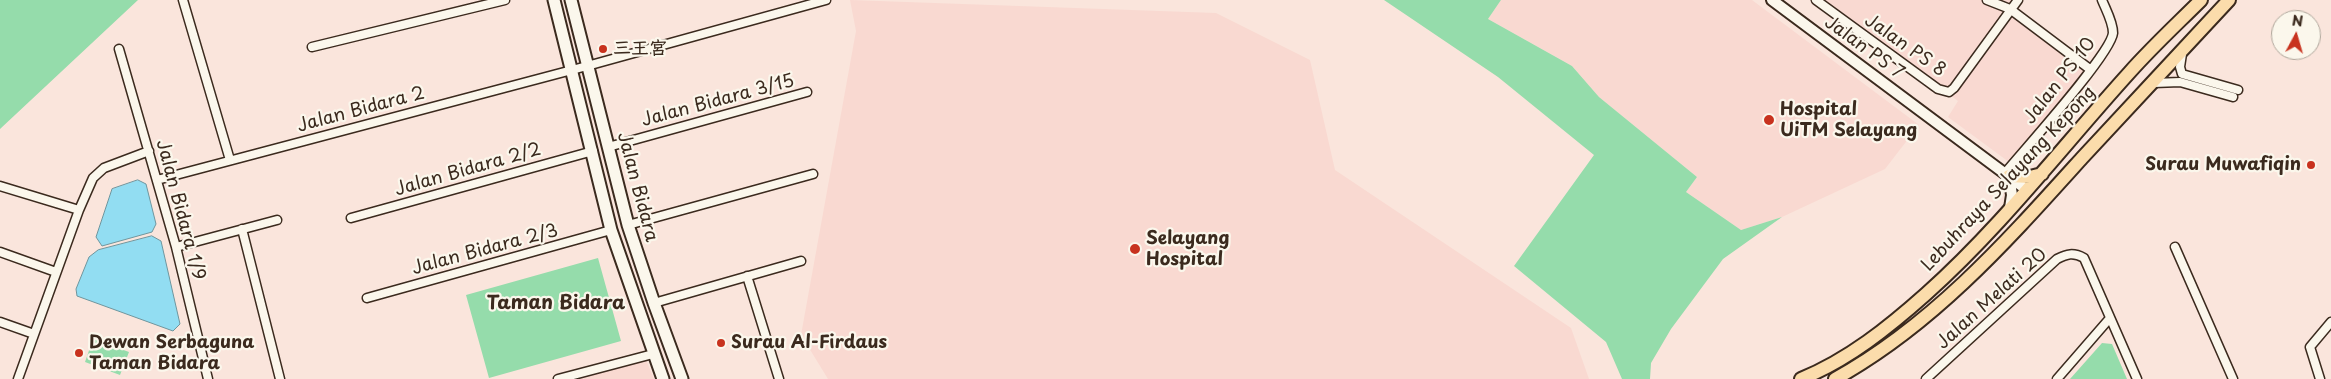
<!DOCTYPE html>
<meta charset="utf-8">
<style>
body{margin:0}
#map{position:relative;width:2331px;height:379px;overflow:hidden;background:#fae5dc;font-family:"Playpen Sans",sans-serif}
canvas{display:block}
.north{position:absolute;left:2271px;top:10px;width:50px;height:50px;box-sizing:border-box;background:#fbf7ec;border:1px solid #aea59a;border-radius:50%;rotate:6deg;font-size:14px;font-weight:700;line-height:20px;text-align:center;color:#3b2a1e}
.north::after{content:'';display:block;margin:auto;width:18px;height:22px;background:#c8321e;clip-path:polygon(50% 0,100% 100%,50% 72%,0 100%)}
</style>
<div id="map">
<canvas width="2331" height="379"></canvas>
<div class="north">N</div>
</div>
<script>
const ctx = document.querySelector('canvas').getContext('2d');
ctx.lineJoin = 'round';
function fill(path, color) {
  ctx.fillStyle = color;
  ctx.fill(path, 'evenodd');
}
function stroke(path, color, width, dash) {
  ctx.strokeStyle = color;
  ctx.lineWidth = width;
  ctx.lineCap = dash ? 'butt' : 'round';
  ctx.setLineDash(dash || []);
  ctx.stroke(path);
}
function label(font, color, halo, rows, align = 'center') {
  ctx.font = font + ' "Playpen Sans","LXGW WenKai TC",sans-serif';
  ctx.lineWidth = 4.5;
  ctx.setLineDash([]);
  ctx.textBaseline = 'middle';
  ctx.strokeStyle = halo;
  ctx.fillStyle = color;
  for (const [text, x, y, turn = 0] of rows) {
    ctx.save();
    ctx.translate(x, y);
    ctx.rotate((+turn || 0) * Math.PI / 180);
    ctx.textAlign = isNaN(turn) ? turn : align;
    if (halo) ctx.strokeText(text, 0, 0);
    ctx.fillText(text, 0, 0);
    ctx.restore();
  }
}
fill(new Path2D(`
 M850 0 1216 13 1310 60 1335 170 1571 328 1589 379H828L801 335 856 31Z
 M1501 0H1752L1919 125 1885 169 1782 217 1741 230 1686 192 1697 177 1599 97 1572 66 1488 19Z
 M1822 0H2013L2005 10 2086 70 2009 162 1948 117 1958 101Z
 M646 360 654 379H576Z`), '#f9d9d1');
fill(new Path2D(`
 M0 0H138L0 129Z
 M1384 0H1501L1488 19 1572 66 1599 97 1697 177 1686 192 1741 230 1782 217 1723 259 1671 329 1651 363 1650 379H1622L1606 342 1514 266 1594 155 1498 77Z
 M598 258 621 341 489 378 466 295Z
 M93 339 129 352 120 375 85 362Z
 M2102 343 2112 344 2127 379H2070Z`), '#95dcab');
const water = new Path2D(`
 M138 180 146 184 156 224 152 232 102 246 96 237 112 189Z
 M152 236 161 241 180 324 173 331 77 296 76 289 89 257 98 250Z`);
fill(water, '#92ddf2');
stroke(water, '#6f959d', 1);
const minor = new Path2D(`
 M183 0 230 160
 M1816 0 1938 89 1949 92 1954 88 2018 0
 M1987 0 2010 9 2091 70
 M312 47 505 0
 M119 49 176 247 208 379
 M2182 54 2180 67 2182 74 2238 90
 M2154 83 2180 82 2233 97
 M608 147 807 92
 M2005 173C2023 151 2111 54 2113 33 2113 22 2106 10 2102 0
 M157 180 587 66 826 0
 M0 186 79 210
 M351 218 593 151
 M628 225 813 174
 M242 229 280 379
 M176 247 277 220
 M2175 247 2233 379
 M0 252 56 272
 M747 276 779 379
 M367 298 611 230
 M654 303 801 261
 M0 322 34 334
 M18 379 79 210 93 178 104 168 149 151
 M558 379 653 354
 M1926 379 2057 259C2067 254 2073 252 2084 258L2137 379
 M2057 379 2110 318
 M2320 379 2310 347 2331 322`);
const tertiary = new Path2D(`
 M1772 0 2027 190
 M2009 176 2012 195 2010 208`);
const secondary = new Path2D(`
 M554 0 611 230 663 379
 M571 0 628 225 654 303 682 379`);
const primary = new Path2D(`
 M2009 176 2030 177 2042 174
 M1801 379C1848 360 1889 327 1926 294 2001 227 2062 147 2129 73 2152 47 2177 24 2201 0
 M1835 379C1933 325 2008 240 2082 158 2131 105 2180 53 2229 0`);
stroke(minor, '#3b2a1e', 11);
stroke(tertiary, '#3b2a1e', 14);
stroke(secondary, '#3b2a1e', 15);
stroke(primary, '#3b2a1e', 16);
stroke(minor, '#fbf7ec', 8);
stroke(tertiary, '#fbf7ec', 10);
stroke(secondary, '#fbf7ec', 11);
stroke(primary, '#fbdcab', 12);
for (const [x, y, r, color] of [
 [603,49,5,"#c8321e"],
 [1769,120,6,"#c8321e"],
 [2311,165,5,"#c8321e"],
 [1135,249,6,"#c8321e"],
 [721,343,5,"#c8321e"],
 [79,353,5,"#c8321e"]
]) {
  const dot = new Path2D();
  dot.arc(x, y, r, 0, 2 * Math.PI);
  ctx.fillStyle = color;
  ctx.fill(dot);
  stroke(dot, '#fbf7ec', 2);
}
label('18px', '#3b2a1e', '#fbf7ec', [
 ["Jalan PS 8",1905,46,35],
 ["Jalan PS 7",1864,48,36],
 ["Jalan PS 10",2060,81,-52],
 ["Jalan Bidara 3/15",718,101,-15],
 ["Jalan Bidara 2",361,110,-15],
 ["Jalan Bidara 2/2",468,170,-16],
 ["Lebuhraya Selayang Kepong",2009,179,-47],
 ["Jalan Bidara",637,187,75],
 ["Jalan Bidara 1/9",180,210,75],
 ["Jalan Bidara 2/3",485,250,-15],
 ["Jalan Melati 20",1992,299,-42]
]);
label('bold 18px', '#3b2a1e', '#fbf7ec', [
 ["三王宫",613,49],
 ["Hospital",1780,110],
 ["UiTM Selayang",1780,131],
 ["Surau Muwafiqin",2301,165,"right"],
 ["Selayang",1146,239],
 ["Hospital",1146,260],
 ["Dewan Serbaguna",89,343],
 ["Taman Bidara",89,364],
 ["Surau Al-Firdaus",731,343]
], 'left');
label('bold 19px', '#3b2a1e', '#fbf7ec', [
 ["Taman Bidara",556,304]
]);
</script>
